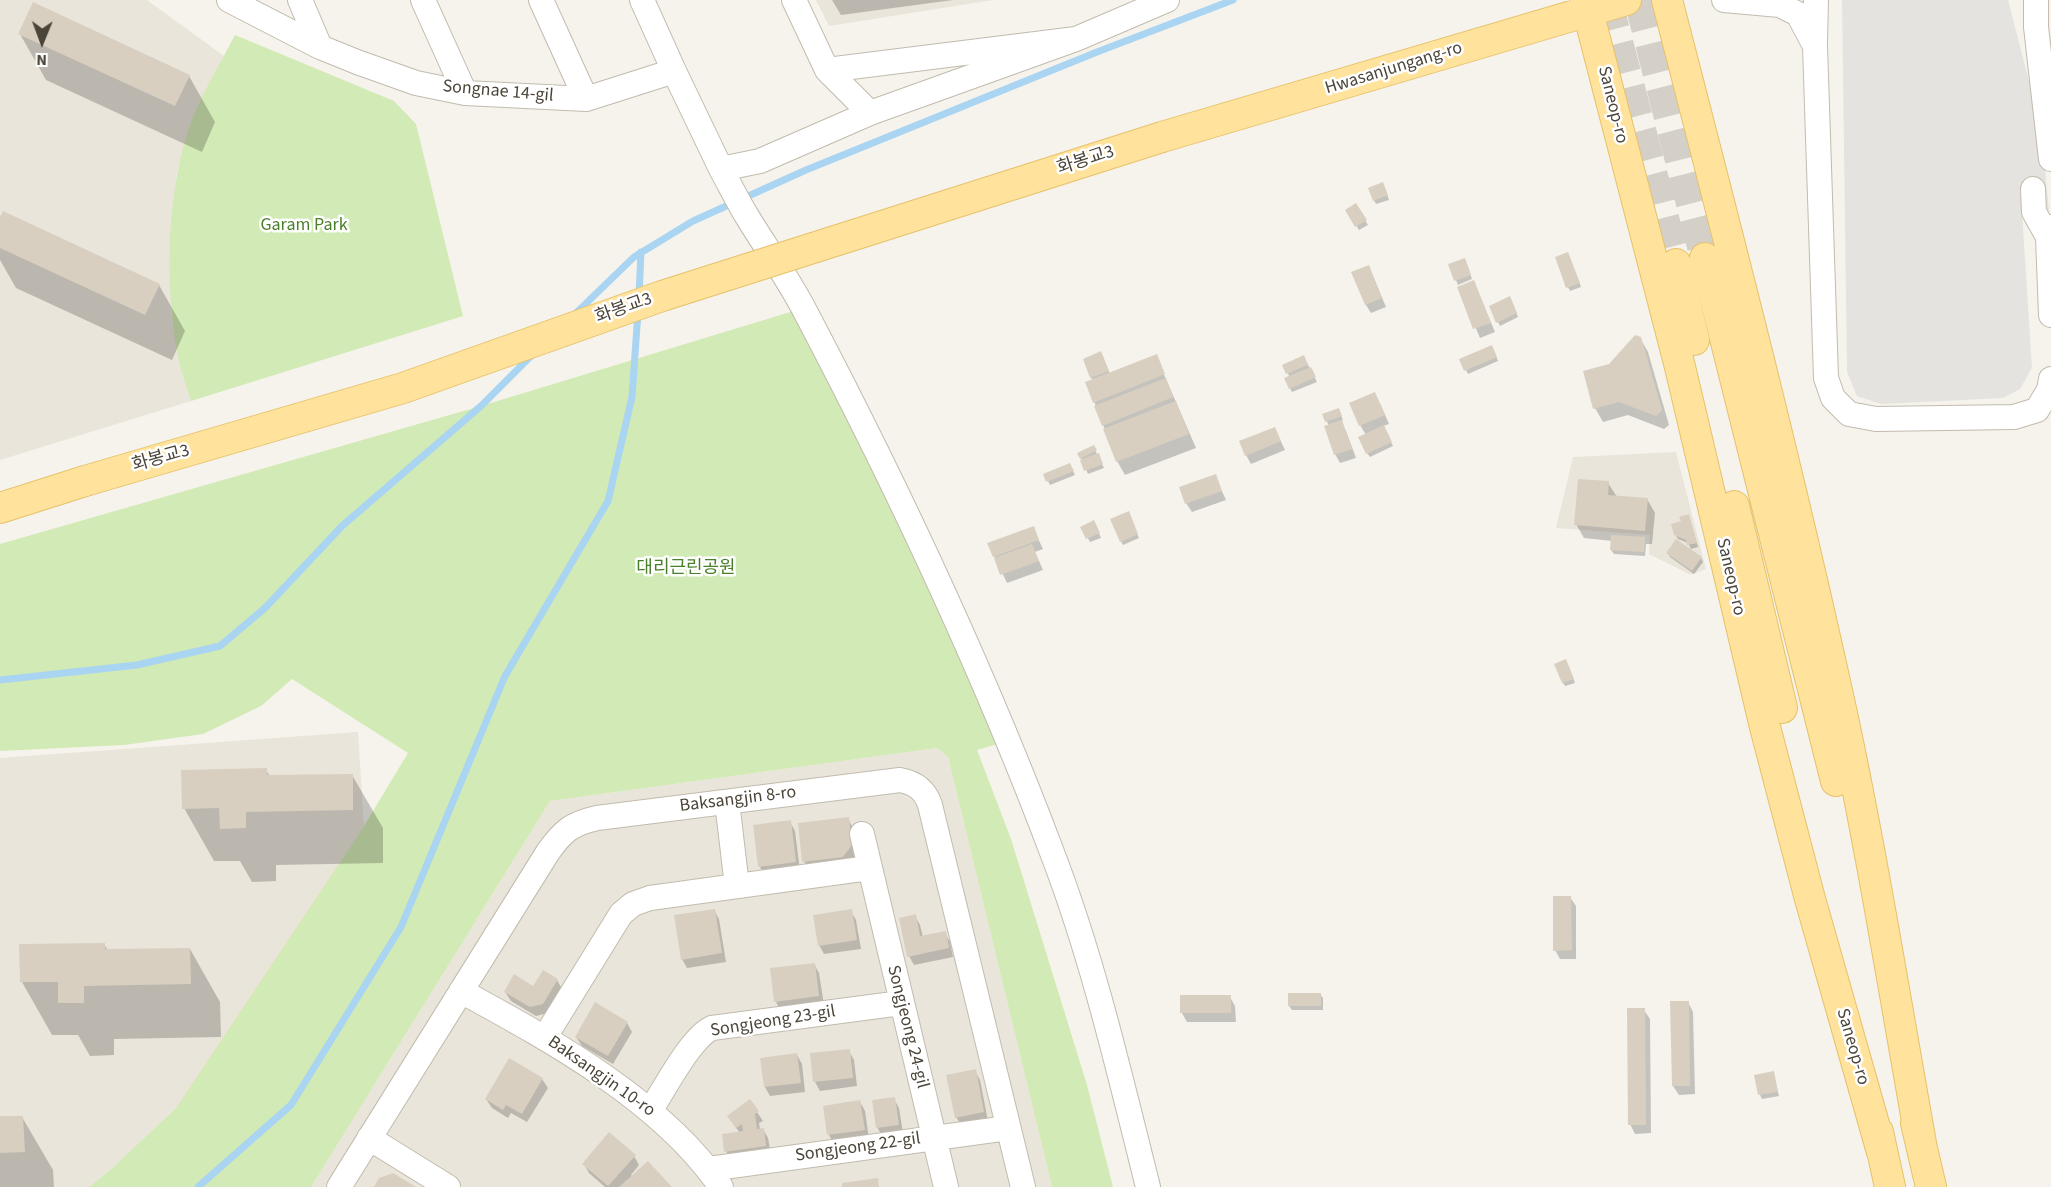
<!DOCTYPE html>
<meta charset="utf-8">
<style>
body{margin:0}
#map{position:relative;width:2051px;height:1187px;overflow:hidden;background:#f6f3ec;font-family:"Source Sans 3",sans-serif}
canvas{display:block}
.north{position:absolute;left:12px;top:12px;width:60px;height:60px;-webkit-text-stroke:4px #fff;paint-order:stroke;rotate:181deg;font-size:16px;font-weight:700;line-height:24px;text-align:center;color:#4b4439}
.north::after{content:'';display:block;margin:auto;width:21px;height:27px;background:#4b4439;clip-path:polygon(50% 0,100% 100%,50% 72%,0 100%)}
</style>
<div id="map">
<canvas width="2051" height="1187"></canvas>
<div class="north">N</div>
</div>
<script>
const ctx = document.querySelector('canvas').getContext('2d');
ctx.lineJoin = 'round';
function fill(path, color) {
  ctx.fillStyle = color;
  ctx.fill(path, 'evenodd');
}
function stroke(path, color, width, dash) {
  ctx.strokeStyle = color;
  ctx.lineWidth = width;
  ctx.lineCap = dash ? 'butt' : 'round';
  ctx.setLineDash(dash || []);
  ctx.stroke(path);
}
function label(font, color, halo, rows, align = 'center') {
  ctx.font = font + ' "Source Sans 3","Noto Sans KR",sans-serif';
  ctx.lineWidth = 5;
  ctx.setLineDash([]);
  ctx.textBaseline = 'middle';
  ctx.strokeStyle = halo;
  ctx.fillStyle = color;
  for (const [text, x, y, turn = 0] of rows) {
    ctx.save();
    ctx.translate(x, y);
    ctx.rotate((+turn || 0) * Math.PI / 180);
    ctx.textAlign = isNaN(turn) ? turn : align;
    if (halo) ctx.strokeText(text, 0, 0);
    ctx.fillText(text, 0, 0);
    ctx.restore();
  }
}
fill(new Path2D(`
 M0 0H147L224 56 194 116 177 172 174 196 171 229V313L179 359 191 401 0 460Z
 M816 0H993L829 26Z
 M1676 452 1706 569 1691 575 1649 554 1650 535 1556 528 1573 457Z
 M358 732 364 826 208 1064 176 1108 110 1170 89 1187H0V758Z
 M937 748 948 757 1052 1187H311L550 801Z`), '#eae5da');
fill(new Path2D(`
 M235 35 394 101 416 124 463 316 191 401C187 387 181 372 178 357 164 285 166 186 193 117 205 88 221 62 235 35Z
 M797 310 1004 742 977 750 1011 839 1087 1085 1113 1187H1052L948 757 937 748 550 801 311 1187H89L110 1170 176 1108 364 826 408 753 292 679 261 706 203 734 124 745 0 751V544L481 406Z`), '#d2eab5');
fill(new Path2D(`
 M1842 0H2008L2041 128 2049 211 2022 212 2032 368 2020 389 2003 398 1881 404 1857 396 1847 372Z`), '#e5e3e0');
fill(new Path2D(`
 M832 0H953L841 15Z
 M20 34 189 76 215 122 202 152 46 80Z
 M1385 188 1389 200 1376 204 1374 200Z
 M1356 205 1368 225 1359 230 1347 210Z
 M0 220 159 285 185 331 172 360 16 288 0 260Z
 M1570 258 1581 287 1570 291 1568 287Z
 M1467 264 1472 279 1458 285 1450 265Z
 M1373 276 1386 307 1371 313 1366 305Z
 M1474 282 1495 332 1480 338 1459 288Z
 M1512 302 1518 317 1500 326 1498 322Z
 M1640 338 1648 352 1669 425 1664 429 1628 415 1603 422 1595 408 1610 365Z
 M1494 351 1498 361 1468 374 1466 370Z
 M1156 356 1196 448 1125 475 1117 461 1087 383 1093 381 1091 377 1103 357 1110 374Z
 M1306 361 1317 382 1292 392 1290 388V378L1284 365Z
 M1380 403 1389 424 1383 426 1393 446 1370 457 1367 453 1366 435 1360 425Z
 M1340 413 1343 420 1340 421 1346 431 1356 458 1340 463 1335 454 1329 426 1324 415Z
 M1275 429 1285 450 1251 464 1246 455Z
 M1093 446 1104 468 1088 474 1079 453Z
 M1072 469 1075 475 1050 485 1045 475Z
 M1215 476 1226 500 1192 512 1186 503Z
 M1608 483 1617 497 1647 499 1655 513 1652 544H1646L1645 556 1614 554 1611 550 1612 541 1584 538 1576 524Z
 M1689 516 1698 547 1691 549 1688 543 1678 539 1675 534Z
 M1130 517 1139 538 1123 545 1121 541Z
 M1096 526 1101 538 1090 542 1082 527Z
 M1033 528 1043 549 1035 552 1043 570 1007 583 994 556Z
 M1668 553 1701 558 1703 562 1694 574 1670 557Z
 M1568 665 1575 683 1565 686 1563 683Z
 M266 770 270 777 352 775 383 828V863L276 865V881L252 882 240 861H214L184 808Z
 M848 819 853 828 856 855 848 866 809 870 804 861Z
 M790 822 795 831 800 871 765 876 760 867Z
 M1570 897 1576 906V959H1560L1555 950Z
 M714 910 719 919 726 962 687 968 682 959Z
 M851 911 856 920 861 949 824 954 819 945Z
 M915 916 920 925 923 937 945 933 950 942 953 957 914 965 909 956Z
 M104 944 108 951 190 949 220 1002 221 1037 114 1039V1055L90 1056 78 1035H52L22 982 21 945Z
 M814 964 819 973 824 1005 781 1011 776 1002Z
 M557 980 562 989 548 1013 536 1016 511 1001 505 992 534 988Z
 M1320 994 1323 998V1010H1292L1289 1006Z
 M1230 997 1235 1006 1236 1022H1187L1182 1013Z
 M1688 1002 1693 1012 1695 1094 1679 1095 1673 1086Z
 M1644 1010 1650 1019 1651 1133 1635 1134 1630 1124Z
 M627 1023 632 1032 613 1064 582 1046 576 1037Z
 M849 1051 854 1060 857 1086 820 1091 815 1082Z
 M797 1055 802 1064 805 1092 770 1096 765 1087Z
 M975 1071 980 1080 988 1121 962 1126 956 1117Z
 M1773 1073 1779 1096 1762 1099 1760 1095Z
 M542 1079 548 1088 527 1122 511 1113 508 1118 492 1108 486 1099Z
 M894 1099 899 1108 903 1133 882 1136 877 1127Z
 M860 1102 865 1111 869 1139 834 1144 829 1135Z
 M757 1112 763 1121 759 1123 760 1130 763 1129 768 1138 771 1155 731 1161 726 1151 740 1133 734 1125Z
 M22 1117 53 1170 54 1187H0V1118Z
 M634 1156 639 1165 631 1175 632 1176 670 1187H605L589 1173 584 1164Z`), '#0003');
stroke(new Path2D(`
 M639 295 641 252
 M574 315 634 257 693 221 806 170 1097 52 1233 0
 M0 680 137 665 220 646 265 608 342 526 481 406 533 354
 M198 1187 291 1105 401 927 505 676 608 501 632 397 638 312`), '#a9d4f2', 7);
fill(new Path2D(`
 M33 2 190 75 175 106 18 34Z
 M1383 182 1388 195 1373 201 1368 188Z
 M1356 203 1367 220 1355 227 1345 210Z
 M3 211 160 284 145 315 0 248V217Z
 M1568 252 1580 283 1566 288 1555 257Z
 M1465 258 1471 275 1454 281 1448 264Z
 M1369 265 1382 298 1365 305 1351 272Z
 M1474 280 1491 323 1473 329 1457 287Z
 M1510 296 1517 313 1496 323 1489 306Z
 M1635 335 1641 337 1662 410 1656 416 1619 402 1593 409 1583 371 1609 364Z
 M1492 345 1497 357 1464 371 1459 359Z
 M1101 351 1109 371 1090 378 1083 359Z
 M1157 354 1165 374 1093 403 1085 382Z
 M1304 355 1308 365 1286 374 1282 365Z
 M1311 367 1316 377 1289 389 1284 378Z
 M1166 378 1173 397 1102 426 1094 406Z
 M1375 392 1385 415 1359 426 1349 403Z
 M1176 401 1189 434 1116 462 1103 429Z
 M1339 408 1342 416 1325 422 1322 414Z
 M1342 420 1352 449 1334 455 1324 426Z
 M1384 425 1392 442 1366 454 1358 437Z
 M1275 427 1281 441 1245 456 1239 441Z
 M1094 445 1097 450 1080 459 1077 453Z
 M1099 453 1103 464 1084 471 1080 460Z
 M1070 463 1074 471 1046 482 1043 474Z
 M1216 474 1222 491 1185 504 1179 487Z
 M1578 479 1609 481 1608 495 1648 498 1645 531 1574 525Z
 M1129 511 1138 534 1120 542 1110 519Z
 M1689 514 1697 543 1687 545 1686 540 1674 535 1671 524 1681 521 1679 517Z
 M1094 520 1100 533 1086 539 1080 527Z
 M1034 526 1039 540 993 557 987 543Z
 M1611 535 1645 537 1644 552 1610 550Z
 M1676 539 1702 557 1692 571 1666 553Z
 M1032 544 1039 561 1000 575 994 558Z
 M1566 659 1574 679 1562 683 1554 664Z
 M267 768V775L353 774V810L246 812V828L220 829 219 808 182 809 181 770Z
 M849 817 852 845 843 857 802 862 798 823Z
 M791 820 796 862 758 867 753 825Z
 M1553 896H1571L1572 950 1553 951Z
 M715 909 722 953 681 960 674 915Z
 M852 909 857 940 818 946 813 915Z
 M916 914 920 936 946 931 949 948 907 957 899 918Z
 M105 943V949L190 948 191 984 84 986V1003H58V982H20L19 944Z
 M815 963 819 996 774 1002 770 968Z
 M543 970 558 979 543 1004 530 1007 504 992 514 974 533 986Z
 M1288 993H1321V1006H1288Z
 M1180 995H1231V1013H1180Z
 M1670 1001H1689L1690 1086H1672Z
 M595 1002 628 1022 608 1056 575 1037Z
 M1627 1008H1645L1646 1125H1628Z
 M850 1049 853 1078 813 1082 810 1053Z
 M797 1053 801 1083 764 1087 760 1058Z
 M509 1058 543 1078 522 1114 506 1105 503 1110 485 1099Z
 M976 1069 984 1112 955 1118 946 1075Z
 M1774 1071 1778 1092 1758 1095 1754 1075Z
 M895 1097 899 1125 876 1128 872 1100Z
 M750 1099 759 1111 755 1114 757 1129 764 1128 766 1146 724 1152 722 1134 743 1131 742 1124 736 1128 727 1116Z
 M860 1100 865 1130 827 1135 823 1106Z
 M0 1116H23L25 1152 0 1153Z
 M609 1132 636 1155 608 1186 582 1164Z
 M648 1161 672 1187H619Z
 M393 1173 416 1187H374L379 1178Z
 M878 1178 879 1187H842V1183Z`), '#d8cfc1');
stroke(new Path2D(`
 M1607 0 1676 264
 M1639 0 1705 258`), '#d4d0c8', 30, [30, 15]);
const minor = new Path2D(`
 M229 0 320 47 357 62 416 83 465 93 586 99 674 71
 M300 0 320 47
 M423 0 465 93
 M541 0 586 99
 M642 0 674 71 721 169 760 161 870 113 1076 39
 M794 0 827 70 870 113
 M1724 0 1780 5 1798 14 1815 46 1826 378 1833 398 1849 414 1876 419 2014 417 2037 410 2049 390 2051 379
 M2036 0V27L2051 159
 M1815 43 1816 0
 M827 70 1076 39 1167 0
 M721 169C730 185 738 202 748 218 767 249 789 280 806 313 898 488 983 669 1053 855 1094 962 1120 1076 1148 1187
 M2033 189 2034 212 2048 237
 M2051 227 2048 237 2051 315
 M727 802 737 886
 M862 834 946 1187
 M461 991C552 1041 661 1100 721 1187
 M545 1037 621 914 633 904 650 898 869 868
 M650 1111C664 1090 691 1037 712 1028L901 1003
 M369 1138 448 1187
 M709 1169 1008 1128
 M339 1187 548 852C563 831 571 824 597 818L900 780C916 783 925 790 930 805L1023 1187`);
const major = new Path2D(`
 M1585 0 1680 367 1765 727 1810 899 1882 1152
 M1667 0C1728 236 1789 471 1841 709 1872 853 1895 998 1921 1143
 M1162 137 1626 0
 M1705 258 1836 781
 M1676 264 1694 340
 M1734 506 1782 708
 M0 508 85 481
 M1916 1123 1931 1187
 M1878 1132 1890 1187`);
stroke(minor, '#c2bbae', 26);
stroke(major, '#e6c16a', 32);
stroke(minor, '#fff', 24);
stroke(major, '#ffe39c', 30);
const majorBridge = new Path2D(`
 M85 481 403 388 662 296 1162 137`);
stroke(majorBridge, '#e6c16a', 32, []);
stroke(majorBridge, '#ffe39c', 30);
label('18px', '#4b4439', '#fff', [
 ["Hwasanjungang-ro",1394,69,-17],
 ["Songnae 14-gil",498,92,5],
 ["Saneop-ro",1612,105,76],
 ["화봉교3",1086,161,-18],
 ["화봉교3",624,309,-20],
 ["화봉교3",161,459,-16],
 ["Saneop-ro",1730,577,77],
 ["Baksangjin 8-ro",738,800,-7],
 ["Songjeong 23-gil",773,1022,-9],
 ["Songjeong 24-gil",907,1027,76],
 ["Saneop-ro",1852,1047,74],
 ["Baksangjin 10-ro",601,1077,35],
 ["Songjeong 22-gil",858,1148,-8]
]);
label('18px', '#4a7f2a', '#fff', [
 ["Garam Park",304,226],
 ["대리근린공원",686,569]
]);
</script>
